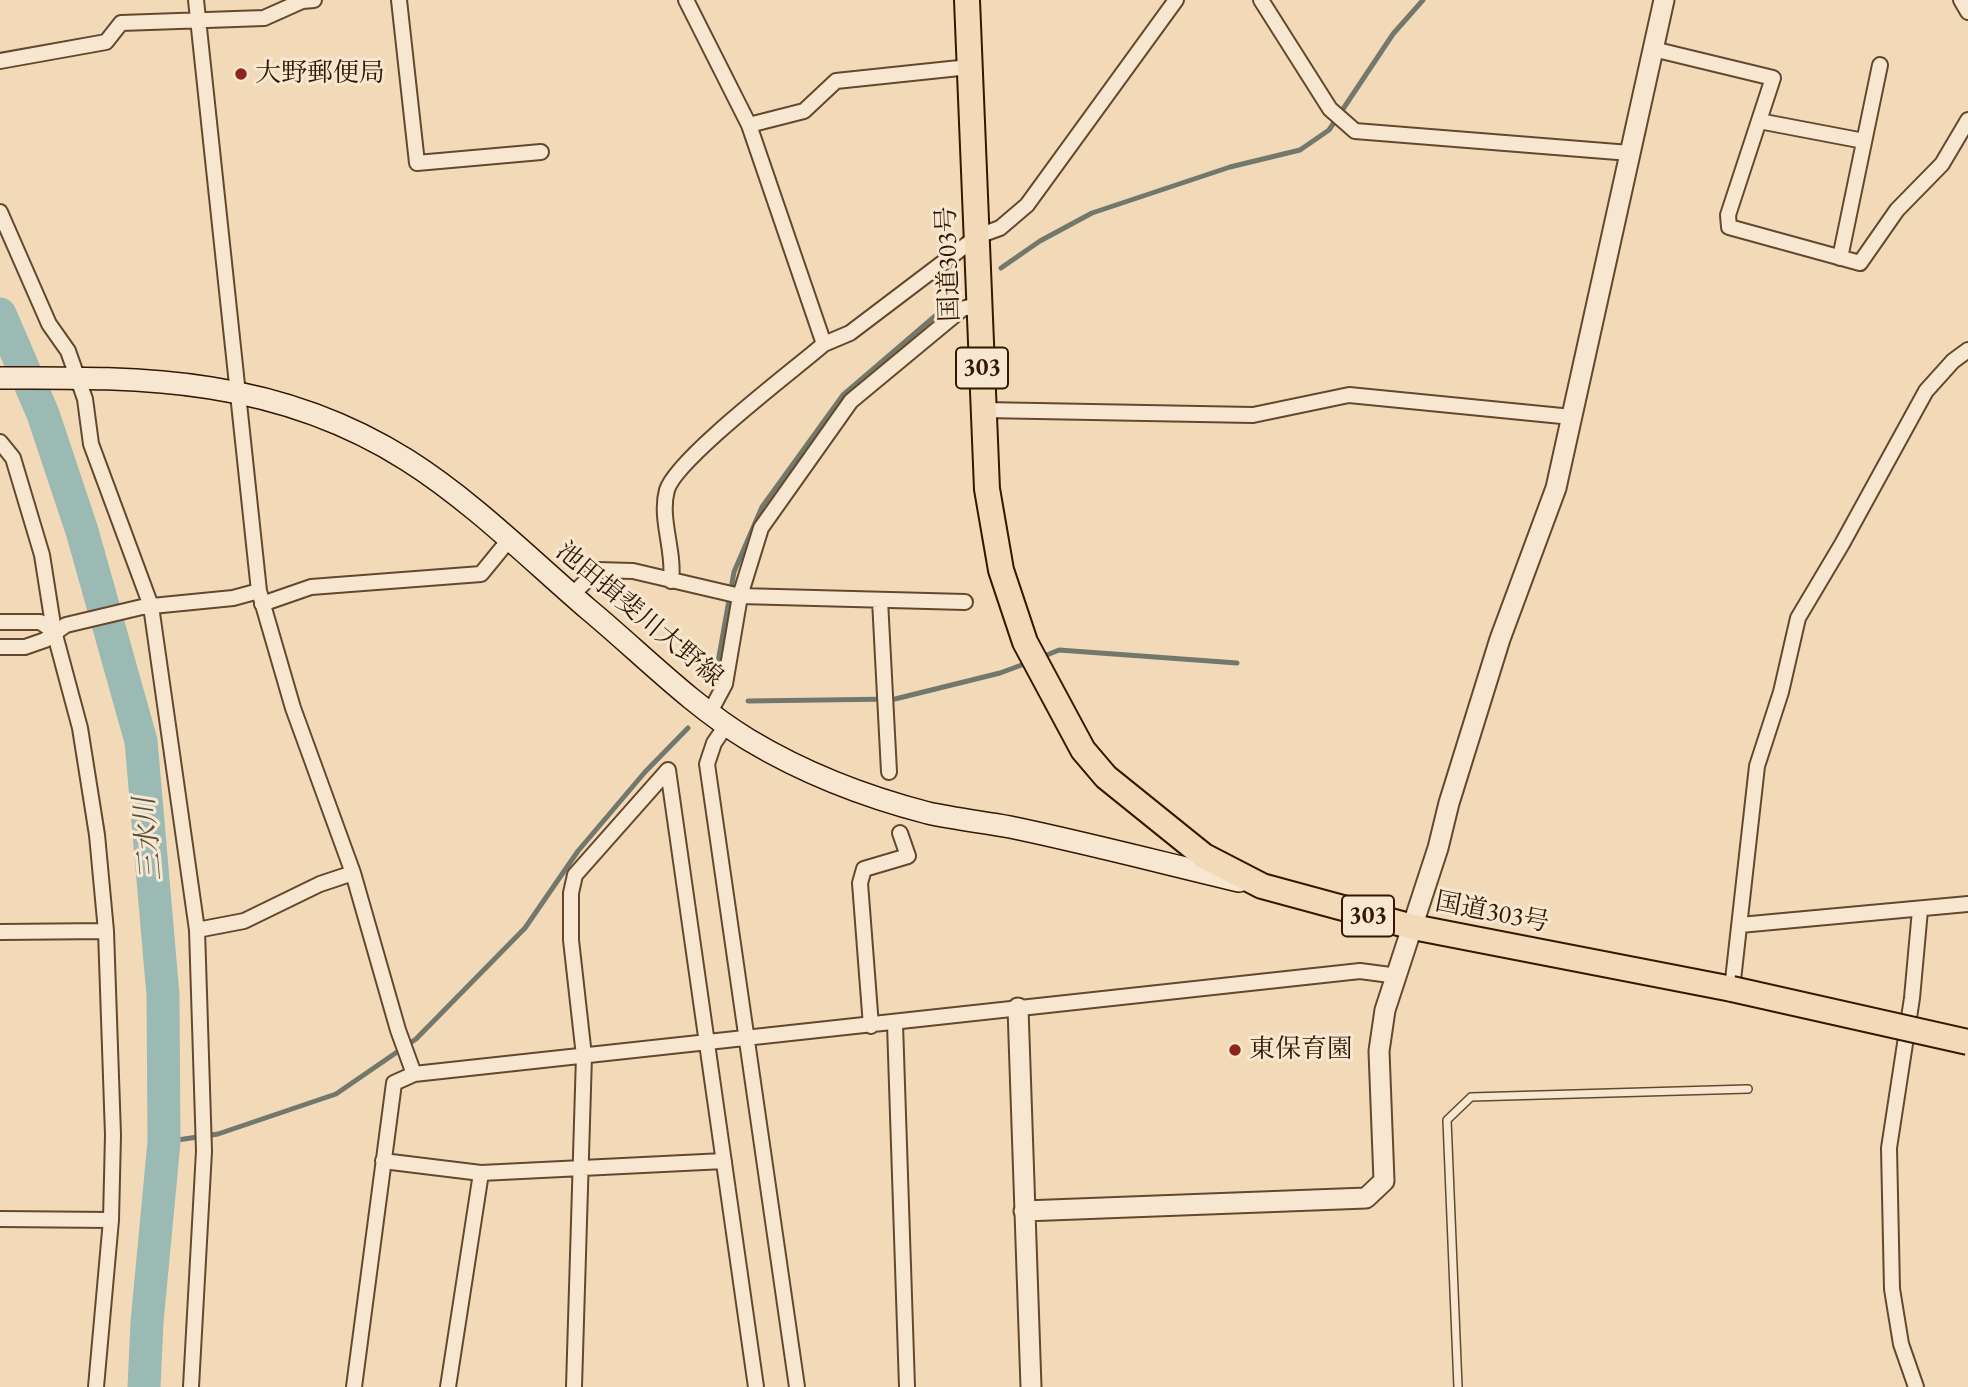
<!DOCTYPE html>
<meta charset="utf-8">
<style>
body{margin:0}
canvas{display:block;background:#f2dab8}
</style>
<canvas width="1968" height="1387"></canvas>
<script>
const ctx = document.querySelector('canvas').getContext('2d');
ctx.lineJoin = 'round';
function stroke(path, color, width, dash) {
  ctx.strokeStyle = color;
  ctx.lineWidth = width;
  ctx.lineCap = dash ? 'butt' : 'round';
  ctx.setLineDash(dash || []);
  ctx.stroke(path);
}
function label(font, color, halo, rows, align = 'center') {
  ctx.font = font + ' "EB Garamond","Noto Serif JP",serif';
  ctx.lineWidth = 6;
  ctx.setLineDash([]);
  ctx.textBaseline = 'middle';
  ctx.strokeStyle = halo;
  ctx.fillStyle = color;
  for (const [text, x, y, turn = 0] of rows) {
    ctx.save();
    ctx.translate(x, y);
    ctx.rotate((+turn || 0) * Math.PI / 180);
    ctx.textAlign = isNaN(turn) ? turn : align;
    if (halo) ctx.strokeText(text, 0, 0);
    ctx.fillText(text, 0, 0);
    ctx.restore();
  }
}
stroke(new Path2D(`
 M1001 268 1040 241 1092 213 1230 167 1300 150 1329 130 1393 34 1423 0
 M1042 657 1059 650 1237 663
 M715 679 734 572 762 507 843 395 955 299
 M748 701 895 699 1000 673 1027 663
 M164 1142 218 1134 336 1094 416 1039 525 928 578 851 645 772 688 728`), '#72796c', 5);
stroke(new Path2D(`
 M0 314 43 414 82 531 141 741 163 995 164 1142 147 1322 144 1387`), '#9cbab4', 33);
const service = new Path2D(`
 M1458 1387 1447 1120 1471 1097 1748 1089`);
const minor = new Path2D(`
 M196 0 259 591 293 708 353 873 398 1030 414 1074
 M399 0 417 163 541 152
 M686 0 749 125 824 344
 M1261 0 1330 109 1355 131 1630 153
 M1961 0 1968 12
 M1653 49 1773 78 1728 215 1729 227 1860 263 1897 210 1942 164 1968 120
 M0 61 106 42 121 23 264 18 302 1 314 0
 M1759 121 1864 141
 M749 125 804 111 836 81 969 67
 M0 212 49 324 68 351 85 399 91 444 151 606 197 930 204 1151 191 1387
 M1840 258 1880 65
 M984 410 1253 415 1349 395 1572 417
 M0 442 13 458 42 555 54 631 80 728 97 835 106 931 113 1135 111 1220 96 1387
 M671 581C675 551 659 519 667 490 676 459 794 370 824 344L850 333 978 236 1000 228 1027 205 1176 0
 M572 595 597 570 633 571 740 596 965 602
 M880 600 889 772
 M262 604 311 587 481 574 508 541
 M0 622H40L54 631
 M0 647H25L45 640 66 625 142 607 233 598 259 591
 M710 712 725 684 740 596 761 528 851 401 962 309 980 304
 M727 724 714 743 707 764 797 1387
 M1740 925 1968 904
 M197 930 244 921 320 884 353 873
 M0 932 106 931
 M1732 989 1757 766 1781 692 1798 618 1842 544 1926 391 1953 361 1968 350
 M895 1024 907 1387
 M871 1026 860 883 864 869 908 856 900 833
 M383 1161 481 1173 724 1161
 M0 1219 111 1220
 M354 1387 394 1083 414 1074 1360 971 1398 976
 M448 1387 481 1173
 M574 1387 584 1056 571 940V893L575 875 668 770 756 1387
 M1916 1387 1901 1344 1892 1289 1889 1148 1912 998 1920 910`);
const tertiary = new Path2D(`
 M1018 1008 1031 1387
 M1024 1211 1366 1198 1384 1181 1379 1051 1385 1010 1438 848 1449 803 1500 639 1556 488 1664 0`);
const secondary = new Path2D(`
 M0 378C148 377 277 378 407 460 472 501 530 559 588 609 641 653 691 705 749 740 804 773 866 797 928 813 955 819 983 822 1010 827 1087 843 1163 863 1239 881`);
const trunk = new Path2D(`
 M967 0 987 489 1001 570 1025 642 1083 750 1106 777 1204 856 1262 886 1413 927 1732 989`);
stroke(service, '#64482e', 10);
stroke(minor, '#64482e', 18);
stroke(tertiary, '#64482e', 23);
stroke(secondary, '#341700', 24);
stroke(trunk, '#341700', 28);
stroke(service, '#f7e7d1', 7);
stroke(minor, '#f7e7d1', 14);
stroke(tertiary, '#f7e7d1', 19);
stroke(secondary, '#f7e7d1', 21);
stroke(trunk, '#f2dab8', 24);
const trunkBridge = new Path2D(`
 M1732 989 1968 1042`);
stroke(trunkBridge, '#341700', 28, []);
stroke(trunkBridge, '#f2dab8', 24);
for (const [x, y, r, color] of [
 [241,74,7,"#8f2418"],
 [1235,1050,7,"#8f2418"]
]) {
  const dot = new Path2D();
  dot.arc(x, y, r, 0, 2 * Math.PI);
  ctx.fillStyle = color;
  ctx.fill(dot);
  stroke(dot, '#f7e7d1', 2.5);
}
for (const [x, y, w] of [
 [982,368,52],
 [1368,916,52]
]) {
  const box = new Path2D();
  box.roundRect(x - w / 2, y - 20.5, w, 41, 5);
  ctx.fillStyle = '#f7e7d1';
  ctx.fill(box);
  stroke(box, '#341700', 2);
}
label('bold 24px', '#341700', null, [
 ["303",982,368],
 ["303",1368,916]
]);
label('26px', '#341700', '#f7e7d1', [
 ["大野郵便局",255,74],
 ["東保育園",1249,1050]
], 'left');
label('26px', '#341700', '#f7e7d1', [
 ["国道303号",949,264,-92],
 ["池田揖斐川大野線",639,615,40],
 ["国道303号",1492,913,11]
]);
label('italic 28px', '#58503f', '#f7e7d1', [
 ["三水川",149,839,-95]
]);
</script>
